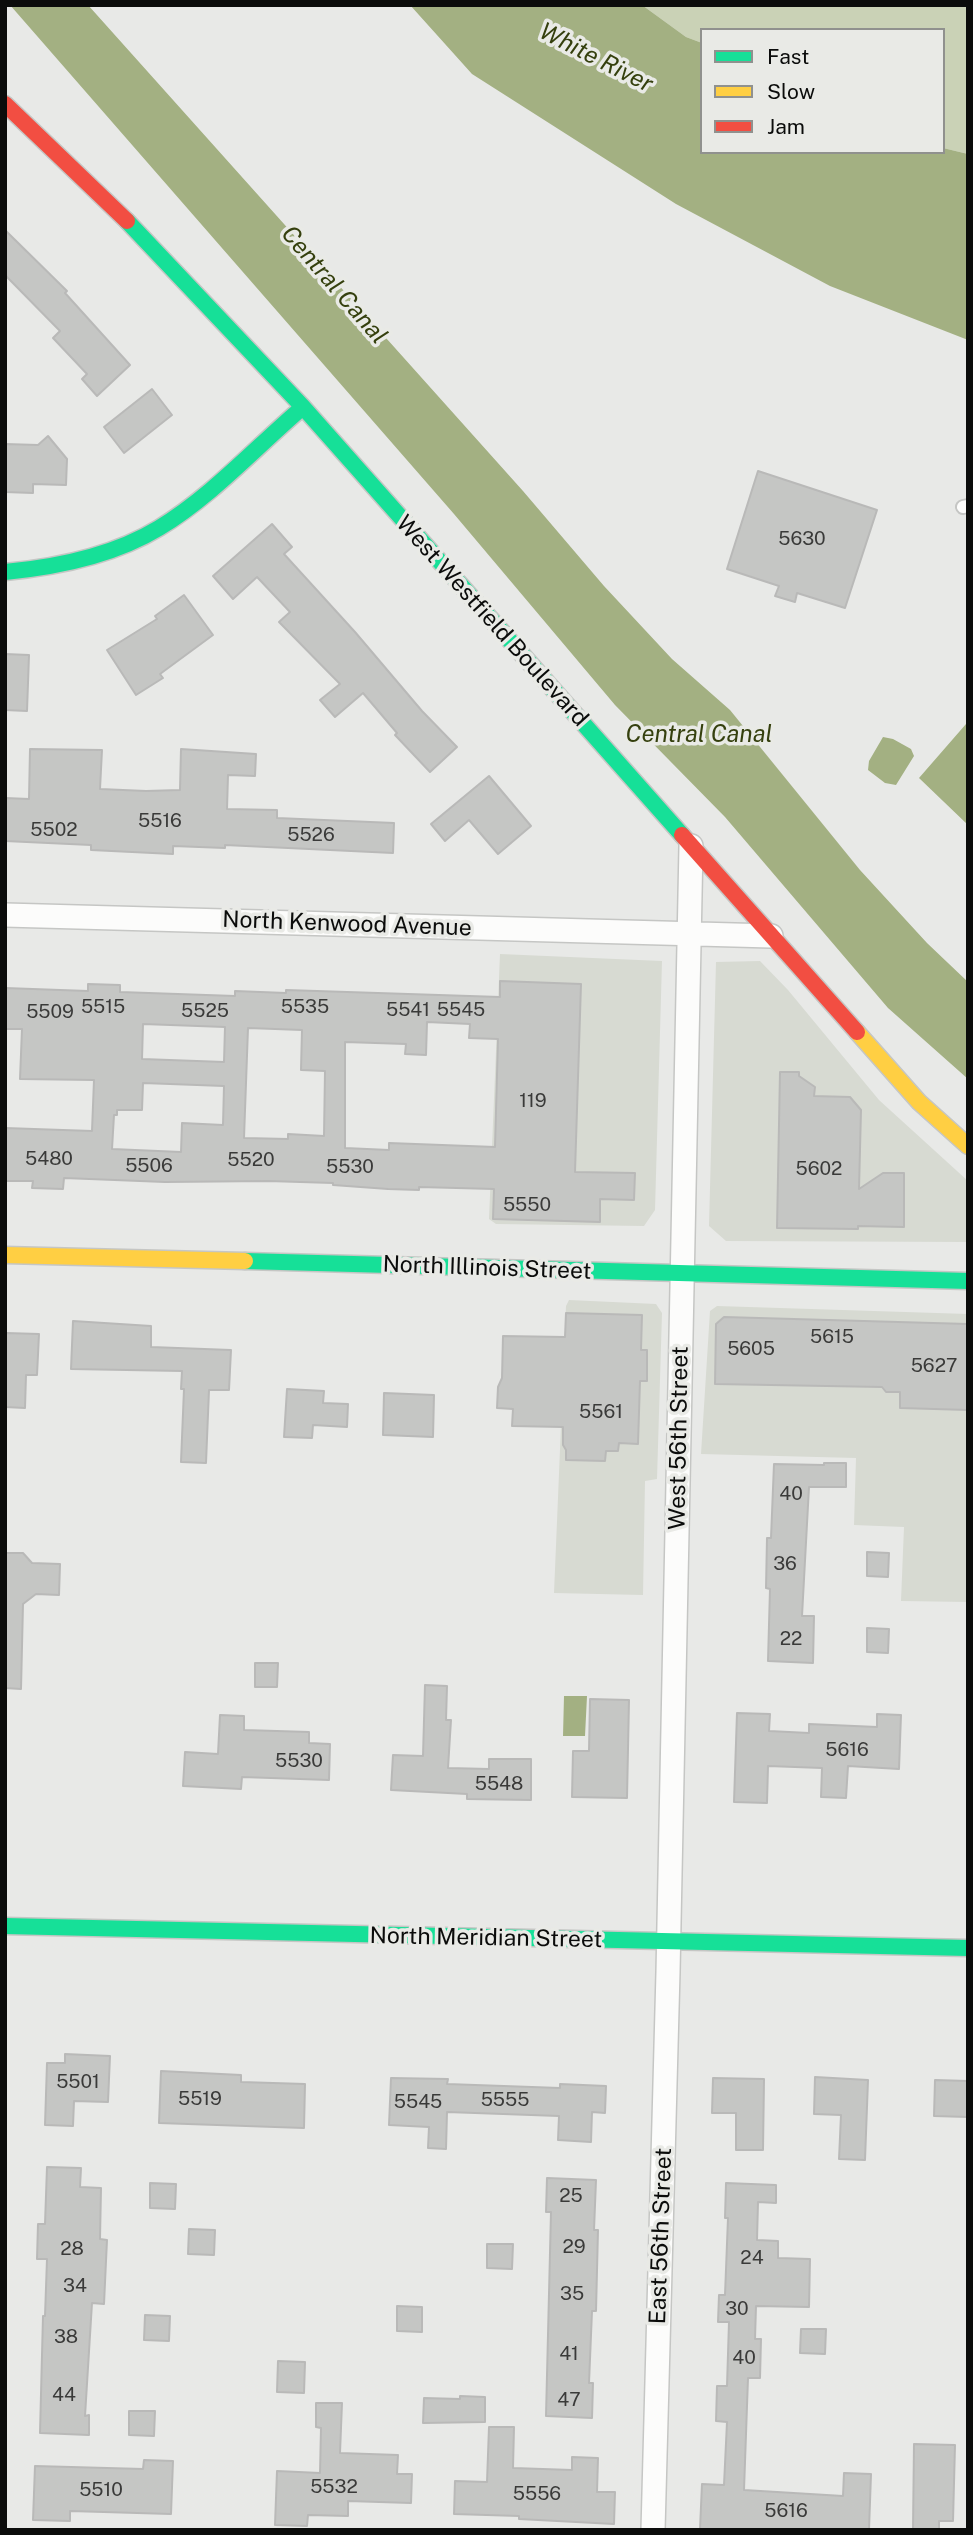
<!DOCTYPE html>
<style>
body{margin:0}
#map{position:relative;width:973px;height:2535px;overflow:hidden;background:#e8e9e7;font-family:"Public Sans",sans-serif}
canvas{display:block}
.frame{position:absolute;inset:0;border:7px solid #0b0c0b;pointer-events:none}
.legend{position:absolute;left:700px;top:28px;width:245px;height:126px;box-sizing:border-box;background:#e9eae6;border:2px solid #90918e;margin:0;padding:9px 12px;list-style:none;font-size:21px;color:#0b0c0b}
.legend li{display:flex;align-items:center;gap:14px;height:35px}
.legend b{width:35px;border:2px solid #90918e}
</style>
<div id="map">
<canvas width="973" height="2535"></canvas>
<div class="frame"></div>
<ul class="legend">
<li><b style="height:9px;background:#16e098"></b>Fast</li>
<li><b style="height:9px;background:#ffcf43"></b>Slow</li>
<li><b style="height:9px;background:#f24e42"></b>Jam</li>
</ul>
</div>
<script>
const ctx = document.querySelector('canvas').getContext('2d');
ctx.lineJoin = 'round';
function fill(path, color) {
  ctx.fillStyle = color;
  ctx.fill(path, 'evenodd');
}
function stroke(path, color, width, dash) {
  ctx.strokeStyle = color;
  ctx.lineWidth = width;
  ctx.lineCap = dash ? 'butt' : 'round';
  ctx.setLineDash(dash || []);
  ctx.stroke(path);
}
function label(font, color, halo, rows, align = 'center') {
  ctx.font = font + ' "Public Sans",sans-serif';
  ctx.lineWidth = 7;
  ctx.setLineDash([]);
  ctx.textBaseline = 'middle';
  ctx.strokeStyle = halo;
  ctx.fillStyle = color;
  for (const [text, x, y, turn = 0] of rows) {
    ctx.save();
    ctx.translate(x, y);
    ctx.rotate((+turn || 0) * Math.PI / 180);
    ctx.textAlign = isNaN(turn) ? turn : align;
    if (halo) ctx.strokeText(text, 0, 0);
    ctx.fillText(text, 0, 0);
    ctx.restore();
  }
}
fill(new Path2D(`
 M500 954 662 961 655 1210 644 1226 496 1224 489 1219Z
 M760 961 788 990 879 1100 968 1181V1242L726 1241 709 1226 716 962Z
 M569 1300 656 1304 662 1313 657 1479 645 1481 643 1595 554 1593 566 1306Z
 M717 1306 968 1314V1602L901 1601 904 1527 854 1525 856 1458 701 1454 710 1311Z`), '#d7dad2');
fill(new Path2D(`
 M642 5H968V154L943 148V30H702V43L686 37Z`), '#cad2b6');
fill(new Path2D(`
 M10 5H88L523 491 604 586 672 659 730 710 860 870 927 943 968 982V1079L888 1008 725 817 615 705 454 514Z
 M410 5H642L686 37 702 43V152H943V148L968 154V340L830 286 676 204 472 74Z
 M966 724H968V825L919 778Z
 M883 737 893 739 911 749 914 756 896 785 885 783 868 770 869 761Z
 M564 1696H587L585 1736H563Z`), '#a3b082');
const building = new Path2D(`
 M5 230 67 291 65 293 130 365 97 396 82 379 87 374 53 338 60 331 5 275Z
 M152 389 172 415 124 453 104 427Z
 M48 436 67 459 66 485 33 484V493L5 492V444L38 445Z
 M758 471 877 510 845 608 797 593 795 602 775 596 779 586 727 569Z
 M272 524 292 547 284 554 355 632 422 711 457 747 430 772 395 735 397 733 363 693 335 717 320 700 340 684 279 622 290 612 257 577 233 599 213 576Z
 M184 595 213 635 160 674 163 678 136 695 107 650 157 619 155 616Z
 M5 654 29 655 27 711 5 710Z
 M30 749 102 750 100 789 146 791 180 790 181 749 256 754 255 776 228 775 227 809 277 810V818L394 823 393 853 225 845V848L173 846V854L91 850V845L5 841V798L29 799Z
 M489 776 531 826 498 854 469 820 445 841 431 824Z
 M500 981 581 984 575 1172 635 1173 634 1200 600 1199V1222L493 1219 494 1189 419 1187V1190L388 1189 333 1185V1183L268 1181 165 1182 64 1178 63 1189 32 1188 33 1181H5V1128L92 1131 94 1080 20 1079 22 1029H5V988L88 991V984L120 985V992L235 996V991L286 993V990L500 997ZM427 1022 470 1024 469 1038 498 1039 495 1147 389 1143V1150L345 1148V1042L406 1044 405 1054 426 1055ZM143 1024 225 1027 224 1062 142 1059ZM248 1028 302 1030 301 1070 325 1071 324 1136 288 1134V1139L244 1138ZM143 1083 224 1086 223 1125 182 1123 181 1152 112 1149 114 1115H117V1110H142Z
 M780 1072H799V1076L815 1087 814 1096 850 1097 861 1110 859 1189 883 1173H904V1227L858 1226V1229L777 1228Z
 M566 1313 642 1315 641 1350H647V1381H640L638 1444 619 1443 618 1451H606L605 1461 566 1460V1450L563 1445V1427L512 1426 513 1409 497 1408 498 1387 502 1378 503 1336 565 1337Z
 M724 1317 968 1324V1410L900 1408V1392H886L882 1387 715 1384 716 1324Z
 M73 1321 151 1326V1347L231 1350 229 1390H209L206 1463 181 1462 184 1389H181L182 1371 71 1369Z
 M6 1333 39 1334 37 1375H26L25 1408 5 1407Z
 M287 1389 324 1391 323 1403 348 1404 347 1427 313 1425 312 1438 284 1437Z
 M384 1393 434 1395 433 1437 383 1435Z
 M824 1463H846V1487H809L802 1616H814L813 1663 768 1661 770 1589 766 1588 767 1538H771L774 1464 824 1465Z
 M867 1552 889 1553 888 1577 867 1576Z
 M5 1553H23L32 1563 60 1564 59 1595 36 1594 23 1604 21 1689 5 1688Z
 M867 1628 889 1629 888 1653 867 1652Z
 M255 1663H278L277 1687H255Z
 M425 1685 447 1686 446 1720H451L448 1768 489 1769V1759H531V1800L467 1799V1794L391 1790 393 1755 423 1756Z
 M590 1699 629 1700 627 1798 572 1797 573 1751H589Z
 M737 1713 770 1714 769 1731 809 1733V1724L877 1727V1714L901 1715 899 1769 848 1766 846 1798 821 1797 822 1768 768 1766 767 1803 734 1802Z
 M220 1715 244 1716V1730L309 1732V1743L330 1744 329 1780 242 1777 241 1789 183 1786 185 1752 218 1754Z
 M65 2054 110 2056 108 2102 74 2101 73 2126 45 2125 47 2063H65Z
 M161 2071 241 2075V2082L305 2084 304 2128 159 2123Z
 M815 2077 868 2080 865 2160 839 2159 841 2115 814 2114Z
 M391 2078 448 2079 447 2084 560 2088V2084L606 2086 605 2113 592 2112 591 2142 558 2140 559 2116 447 2112 446 2149 428 2148 429 2127 389 2125Z
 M713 2078 764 2079 763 2150H736V2113H712Z
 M935 2080 968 2081V2117L934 2116Z
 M47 2167 81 2168 80 2187 101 2188 100 2239 107 2240 106 2261 104 2304 92 2303 85 2416 89 2415V2435L40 2433 43 2316H45L47 2259H37L38 2224H45Z
 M547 2178 596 2180 594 2230H598L596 2311H592L589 2383H593L592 2418 546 2416 551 2212H546Z
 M150 2183 176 2184 175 2209 150 2208Z
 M726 2183 776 2185V2203L758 2202 757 2240 778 2241V2258L810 2259 809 2307 756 2306 755 2339H761L760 2378H748L744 2490 843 2496 844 2473 871 2474 869 2530 700 2529 702 2484 724 2485 727 2422 716 2421 717 2386H727L729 2322H718L719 2295H725L728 2218H725Z
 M189 2229 215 2230 214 2255 188 2254Z
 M487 2244H513L512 2269 487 2268Z
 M397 2306 422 2307V2332L397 2331Z
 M145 2315 170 2316 169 2341 144 2340Z
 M801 2329H826L825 2354 800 2353Z
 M278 2361 305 2362 304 2393 277 2392Z
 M460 2396 485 2397V2422L423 2423 424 2398 460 2399Z
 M316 2403H342L340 2453 398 2455 397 2474H412L411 2503 348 2501V2516L308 2515 307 2526 275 2525 277 2471 320 2473 321 2428 316 2427Z
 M129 2411H155L154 2436 129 2435Z
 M489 2427H514L513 2468 572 2470V2457L598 2458 597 2492H615L614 2524 519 2519V2516L454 2514 455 2481 487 2482Z
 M914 2444 955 2445 953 2521H939V2530L913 2529Z
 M144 2460 173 2461 171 2514 70 2511V2521L33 2520 35 2466 143 2469Z`);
fill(building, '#c5c6c4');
stroke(building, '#b9b9b8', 2);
const lane = new Path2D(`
 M963 507 968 506`);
const street = new Path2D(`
 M5 915 771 936
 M653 2530 668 1972 691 846`);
const fast = new Path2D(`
 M127 221 303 407 682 835
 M5 572C58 567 113 556 159 528 212 496 256 447 303 407
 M245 1261 968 1281
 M5 1926 968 1948`);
const slow = new Path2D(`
 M857 1032 919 1102 968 1146
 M5 1255 245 1261`);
const jam = new Path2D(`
 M5 104 127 221
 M682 835 857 1032`);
stroke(lane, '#c5c6c4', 16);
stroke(street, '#c5c6c4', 26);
stroke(fast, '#c5c6c4', 19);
stroke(slow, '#c5c6c4', 19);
stroke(jam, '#c5c6c4', 19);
stroke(lane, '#fcfcfb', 12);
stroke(street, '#fcfcfb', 23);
stroke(fast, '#16e098', 16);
stroke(slow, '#ffcf43', 16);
stroke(jam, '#f24e42', 16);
label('19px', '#3a3a39', null, [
 ["5630",802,539],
 ["5516",160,821],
 ["5502",54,830],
 ["5526",311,835],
 ["5515",103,1007],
 ["5535",305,1007],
 ["5541",408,1010],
 ["5545",461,1010],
 ["5525",205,1011],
 ["5509",50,1012],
 ["119",533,1101],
 ["5480",49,1159],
 ["5520",251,1160],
 ["5506",149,1166],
 ["5530",350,1167],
 ["5602",819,1169],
 ["5550",527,1205],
 ["5615",832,1337],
 ["5605",751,1349],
 ["5627",934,1366],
 ["5561",601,1412],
 ["40",791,1494],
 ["36",785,1564],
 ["22",791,1639],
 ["5616",847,1750],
 ["5530",299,1761],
 ["5548",499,1784],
 ["5501",78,2082],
 ["5519",200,2099],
 ["5555",505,2100],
 ["5545",418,2102],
 ["25",571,2196],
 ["29",574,2247],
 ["28",72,2249],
 ["24",752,2258],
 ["34",75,2286],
 ["35",572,2294],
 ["30",737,2309],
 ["38",66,2337],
 ["41",569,2354],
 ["40",744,2358],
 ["44",64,2395],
 ["47",569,2400],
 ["5532",334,2487],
 ["5510",101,2490],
 ["5556",537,2494],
 ["5616",786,2511]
]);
label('23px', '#0b0c0b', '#e9eae6', [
 ["West Westfield Boulevard",492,621,48],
 ["North Kenwood Avenue",347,924,2],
 ["North Illinois Street",487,1268,2],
 ["West 56th Street",679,1438,-89],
 ["North Meridian Street",486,1938,1],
 ["East 56th Street",661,2236,-88]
]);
label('italic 24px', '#35400e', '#e9eae6', [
 ["White River",596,58,27],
 ["Central Canal",334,285,49],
 ["Central Canal",699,735]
]);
</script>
